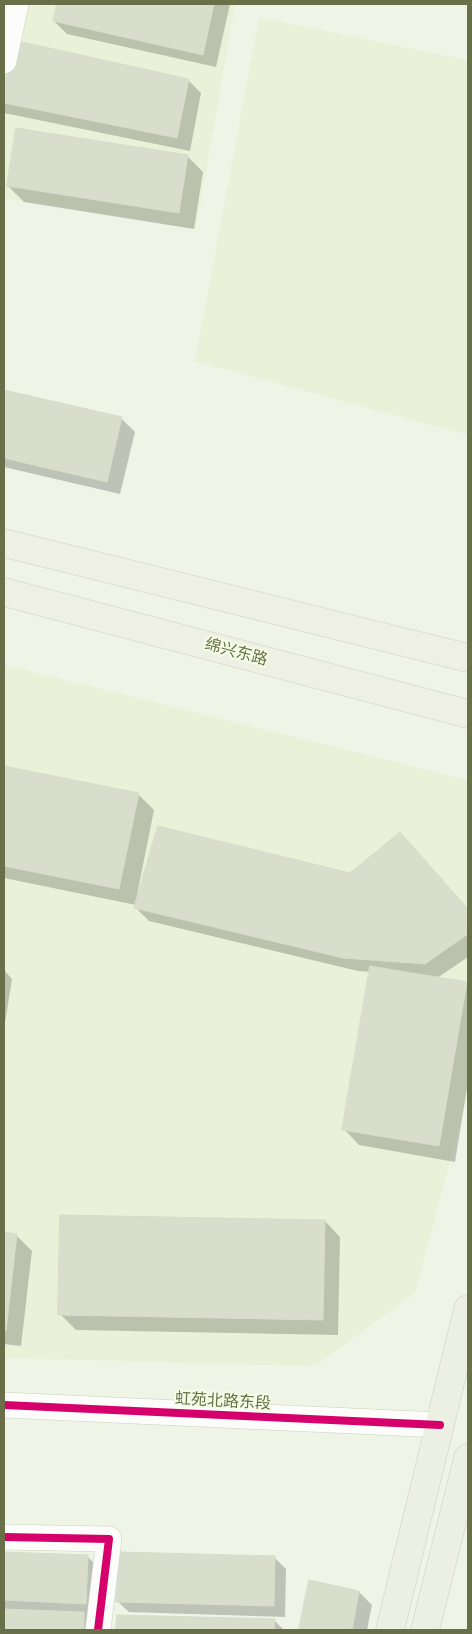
<!DOCTYPE html>
<meta charset="utf-8">
<style>
body{margin:0}
#map{position:relative;width:472px;height:1634px;overflow:hidden;background:#eef4e6;font-family:"Sofia Sans Condensed",sans-serif}
canvas{display:block}
.frame{position:absolute;inset:0;border:5px solid #696f49;pointer-events:none}
</style>
<div id="map">
<canvas width="472" height="1634"></canvas>
<div class="frame"></div>
</div>
<script>
const ctx = document.querySelector('canvas').getContext('2d');
ctx.lineJoin = 'round';
function fill(path, color) {
  ctx.fillStyle = color;
  ctx.fill(path, 'evenodd');
}
function stroke(path, color, width, dash) {
  ctx.strokeStyle = color;
  ctx.lineWidth = width;
  ctx.lineCap = dash ? 'butt' : 'round';
  ctx.setLineDash(dash || []);
  ctx.stroke(path);
}
function label(font, color, halo, rows, align = 'center') {
  ctx.font = font + ' "Sofia Sans Condensed","Noto Sans SC",sans-serif';
  ctx.lineWidth = 4;
  ctx.setLineDash([]);
  ctx.textBaseline = 'middle';
  ctx.strokeStyle = halo;
  ctx.fillStyle = color;
  for (const [text, x, y, turn = 0] of rows) {
    ctx.save();
    ctx.translate(x, y);
    ctx.rotate((+turn || 0) * Math.PI / 180);
    ctx.textAlign = isNaN(turn) ? turn : align;
    if (halo) ctx.strokeText(text, 0, 0);
    ctx.fillText(text, 0, 0);
    ctx.restore();
  }
}
fill(new Path2D(`
 M4 4H235L196 229 4 198Z
 M259 18 468 60V435L195 361Z
 M4 665 468 780V1094L415 1293 315 1366 4 1358Z`), '#e9f2d9');
fill(new Path2D(`
 M58 4H230L216 67 67 34 54 21Z
 M4 6 7 40 188 80 201 93 190 151 4 113Z
 M187 156 203 172 194 229 24 202 8 186Z
 M4 391 121 418 135 432 120 494 4 467Z
 M4 768 138 794 154 810 137 895H139L350 874 400 833 468 909V957L437 978 467 983 468 985V1082L455 1162 359 1145 344 1129 371 972 358 971 149 921 135 907 136 905 4 878Z
 M4 970 12 979 4 1029Z
 M325 1221 340 1237 338 1335 76 1330 60 1314Z
 M4 1233 16 1235 32 1251 21 1346 4 1344Z
 M4 1553 87 1556 101 1570 99 1617 87 1616 97 1627V1630H4Z
 M275 1558 286 1569 285 1617 129 1612 117 1601Z
 M310 1581 359 1592 372 1605 367 1630H300Z
 M118 1616 274 1620 284 1630H118Z`), '#0003');
const building = new Path2D(`
 M57 4H214L203 55 53 21Z
 M4 38 189 79 177 138 4 103Z
 M16 128 188 155 179 213 7 186Z
 M4 390 122 417 107 482 4 458Z
 M4 766 139 793 119 889 4 866Z
 M158 826 350 873 400 832 468 909V934L425 964 343 958 134 908Z
 M370 966 467 982 439 1146 342 1130Z
 M60 1215 325 1220 323 1320 58 1315Z
 M4 1232 17 1234 6 1331 4 1330Z
 M4 1552 88 1555 86 1604 4 1600Z
 M118 1552 275 1556 274 1606 116 1602Z
 M309 1580 359 1591 352 1630H299Z
 M4 1609 84 1612V1630H4Z
 M117 1615 275 1619 274 1630H116Z`);
fill(building, '#d8ddcc');
stroke(building, '#d7ddc9', 1);
const minor = new Path2D(`
 M4 61 16 4
 M4 1405 440 1425
 M4 1537 109 1539 98 1630`);
const major = new Path2D(`
 M390 1630 468 1309
 M425 1630 468 1458`);
const highway = new Path2D(`
 M4 543 468 658
 M4 592 468 714`);
stroke(minor, '#cbd1bf', 26);
stroke(major, '#ccd0c1', 29);
stroke(highway, '#ccd0c1', 29);
stroke(minor, '#fcfdfb', 25);
stroke(major, '#ebf0e3', 28);
stroke(highway, '#eef0e3', 28);
stroke(new Path2D(`
 M4 1405 440 1425
 M4 1537 109 1539 98 1630`), '#d6006c', 8);
label('16px', '#696f49', '#f4fee6', [
 ["绵兴东路",236,653,15],
 ["虹苑北路东段",223,1402,3]
]);
</script>
